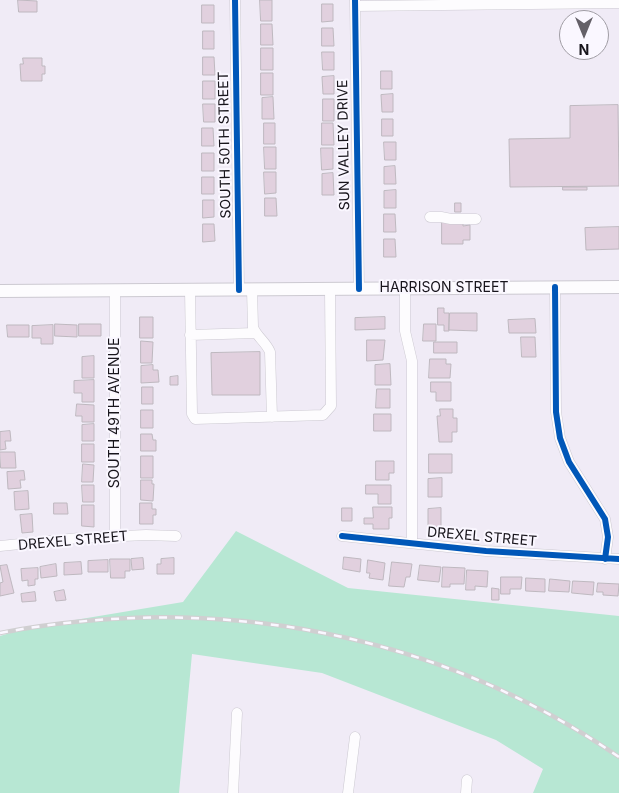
<!DOCTYPE html>
<style>
body{margin:0}
#map{position:relative;width:619px;height:793px;overflow:hidden;background:#f0ebf6;font-family:Inter,sans-serif}
canvas{display:block}
.north{position:absolute;left:559px;top:10px;width:50px;height:50px;box-sizing:border-box;background:#faf7ff;border:1px solid #a09da4;border-radius:50%;rotate:180deg;font-size:14px;font-weight:700;line-height:20px;text-align:center;color:#18151c}
.north::after{content:'';display:block;margin:auto;width:18px;height:22px;background:#646068;clip-path:polygon(50% 0,100% 100%,50% 72%,0 100%)}
</style>
<div id="map">
<canvas width="619" height="793"></canvas>
<div class="north">N</div>
</div>
<script>
const ctx = document.querySelector('canvas').getContext('2d');
ctx.lineJoin = 'round';
function fill(path, color) {
  ctx.fillStyle = color;
  ctx.fill(path, 'evenodd');
}
function stroke(path, color, width, dash) {
  ctx.strokeStyle = color;
  ctx.lineWidth = width;
  ctx.lineCap = dash ? 'butt' : 'round';
  ctx.setLineDash(dash || []);
  ctx.stroke(path);
}
function label(font, color, halo, rows, align = 'center') {
  ctx.font = font + ' Inter,sans-serif';
  ctx.lineWidth = 4;
  ctx.setLineDash([]);
  ctx.textBaseline = 'middle';
  ctx.strokeStyle = halo;
  ctx.fillStyle = color;
  for (const [text, x, y, turn = 0] of rows) {
    ctx.save();
    ctx.translate(x, y);
    ctx.rotate((+turn || 0) * Math.PI / 180);
    ctx.textAlign = isNaN(turn) ? turn : align;
    if (halo) ctx.strokeText(text, 0, 0);
    ctx.fillText(text, 0, 0);
    ctx.restore();
  }
}
fill(new Path2D(`
 M236 531 348 588 619 616V793H533L543 769 496 740 322 673 192 654 179 793H0V636L27 628 183 602Z`), '#b7e7d3');
const building = new Path2D(`
 M18 0 37 1V12H19Z
 M260 0H272V21H261Z
 M322 4H333V21L322 22Z
 M202 5H214V23H202Z
 M261 24H272L273 45H261Z
 M322 28H333L334 46H322Z
 M203 31H214V49H203Z
 M261 48H273V70H261Z
 M322 52H334V70H323Z
 M203 57H214L215 75H203Z
 M23 58H42V66H45V74H42V81H21L20 64H23Z
 M381 71H392V89H381Z
 M261 73H273V95H261Z
 M334 76V94H323L322 77Z
 M203 81H215V99H203Z
 M393 94V112H382L381 95Z
 M273 97 274 119H262V98Z
 M323 99H334V121H323Z
 M203 104H215V122H204Z
 M618 105 619 186 510 187 509 139 570 138V106Z
 M382 119H393V136H382Z
 M264 123H275V144H264Z
 M322 123H333L334 145H322Z
 M202 128H213L214 146H202Z
 M384 142H396V160H385Z
 M264 147H276V169H265Z
 M321 148H333V169L322 170Z
 M202 153H214V171H202Z
 M395 166 396 184H384V167Z
 M264 172H276V193L265 194Z
 M333 173 334 195H322V174Z
 M202 177H214V194H202Z
 M563 187H587V190H563Z
 M396 190V208H384V191Z
 M265 198H276L277 216H265Z
 M203 200H214V217L203 218Z
 M455 203H461V212H455Z
 M384 214H395L396 232H384Z
 M442 222H463V226L470 225V240H463V244H442Z
 M203 224H214L215 241 203 242Z
 M619 227V249L586 250 585 228Z
 M384 239H395L396 257H384Z
 M438 308H444V313H449V331H444V325H438Z
 M450 313H477V331L449 330Z
 M140 317H153V338H140Z
 M385 317V329L355 330V318Z
 M535 319 536 333H509L508 320Z
 M55 324 77 325V337L55 336Z
 M79 324H101V336H79Z
 M424 324H436V341H423Z
 M7 325H29V337H8Z
 M53 325V344H41V338H32V326Z
 M521 337H535L536 357H522Z
 M367 340H385L383 360 367 361Z
 M141 341 153 342 152 363H141Z
 M434 342H457V353H434Z
 M260 352V395H212L211 353Z
 M94 356V378H82V357Z
 M430 359H446V364H451L450 378H429Z
 M390 364 391 385H375V365Z
 M153 365V370H158L159 382 141 383V366Z
 M178 376V385H170V377Z
 M94 380V402H82V393H74V381Z
 M431 382H451V401H436V392H431Z
 M142 387H153V404H142Z
 M377 389H390V408H376Z
 M77 404 94 405V422H82V416H76Z
 M440 409H453V418H457V432H452V442H439L437 416H440Z
 M141 410H153V428H141Z
 M374 414H391V431H374Z
 M94 424V441H82V425Z
 M10 431 11 441H5L6 449 0 450V432Z
 M141 434H152L153 440H156V451H141Z
 M82 444H94V462H82Z
 M0 452H15L16 468H1Z
 M429 454H452V473H429Z
 M141 456H153V478H141Z
 M376 461H394V473H389V480H376Z
 M83 464 94 465 93 482H82Z
 M24 471 25 480H20L21 488 8 489 7 472Z
 M442 478V497H428V479Z
 M141 480H152V484H154L153 501 141 500Z
 M82 485H94V502H83Z
 M366 485H391V504H378V494H366Z
 M28 491 29 509 15 510 14 492Z
 M54 503H67L68 514H54Z
 M140 503H152V509H156V515H153V524H140Z
 M82 505H94V527L82 526Z
 M373 507H392V518H389V529H373V524H364V518H373Z
 M342 508H352V521H342Z
 M441 508V527H428V509Z
 M32 514 33 532 22 533 20 515Z
 M344 557 361 559 360 572 343 569Z
 M143 558 144 569 132 570 131 559Z
 M174 558V574H157V564H161V559Z
 M110 559H130V571H125V578H111Z
 M108 560V572H88V561Z
 M368 560 385 563 383 580 369 578 370 573H367Z
 M81 562 82 574 64 575V563Z
 M392 562 412 564 410 577H406L404 587 389 586Z
 M56 564 57 576 41 578 40 567Z
 M7 565 14 593 0 596V583L3 582 0 566Z
 M420 565 441 567 439 582 418 580Z
 M443 567 465 568 464 584H450V587H442Z
 M38 568V579H35V585L28 586V580L22 581 21 569Z
 M467 570 488 571 487 587 475 586V590H466Z
 M501 577H522L521 589H510V594H501Z
 M526 578 545 579V592L526 591Z
 M550 579 570 581 569 592 549 591Z
 M573 581 594 582 593 595 572 593Z
 M598 583 619 584 618 596 603 595V592H597Z
 M492 588 499 589V600H492Z
 M64 590 66 600 56 601 54 592Z
 M35 592 36 601 22 602 21 594Z`);
fill(building, '#e1d0de');
stroke(building, '#beb8bf', 1);
const minor = new Path2D(`
 M235 0 239 290
 M355 0 359 289
 M355 6 619 3
 M430 217H441L451 219H476
 M555 287 556 412 560 438 569 462 605 519 608 537 605 559
 M405 288V331L412 361V543
 M190 290 192 414 195 419 323 415 331 406 330 289
 M252 290 253 327C256 336 266 342 270 352L272 417
 M115 291V536
 M190 335 255 333
 M342 536 486 551 619 559
 M0 546 79 538 146 535 176 536
 M233 793 237 713
 M348 793 355 737
 M466 793 467 780`);
const major = new Path2D(`
 M0 291 619 287`);
stroke(minor, '#ccc9d1', 11);
stroke(major, '#ccc9d1', 14);
stroke(minor, '#fdfcfe', 10);
stroke(major, '#fdfcfe', 12);
const rail = new Path2D(`
 M0 633C216 592 437 632 619 757`);
stroke(rail, '#d0cfd1', 4.5);
stroke(rail, '#faf7ff', 2.5, [8]);
stroke(new Path2D(`
 M235 0 239 290
 M355 0 359 289
 M555 287 556 412 560 438 569 462 605 519 608 537 605 559
 M342 536 486 551 619 559`), '#0057b8', 6);
label('14px', '#18151c', '#faf7ff', [
 ["SOUTH 50TH STREET",225,145,-91],
 ["SUN VALLEY DRIVE",344,145,-91],
 ["HARRISON STREET",444,288],
 ["SOUTH 49TH AVENUE",115,413,-90],
 ["DREXEL STREET",482,537,5],
 ["DREXEL STREET",73,541,-5]
]);
</script>
